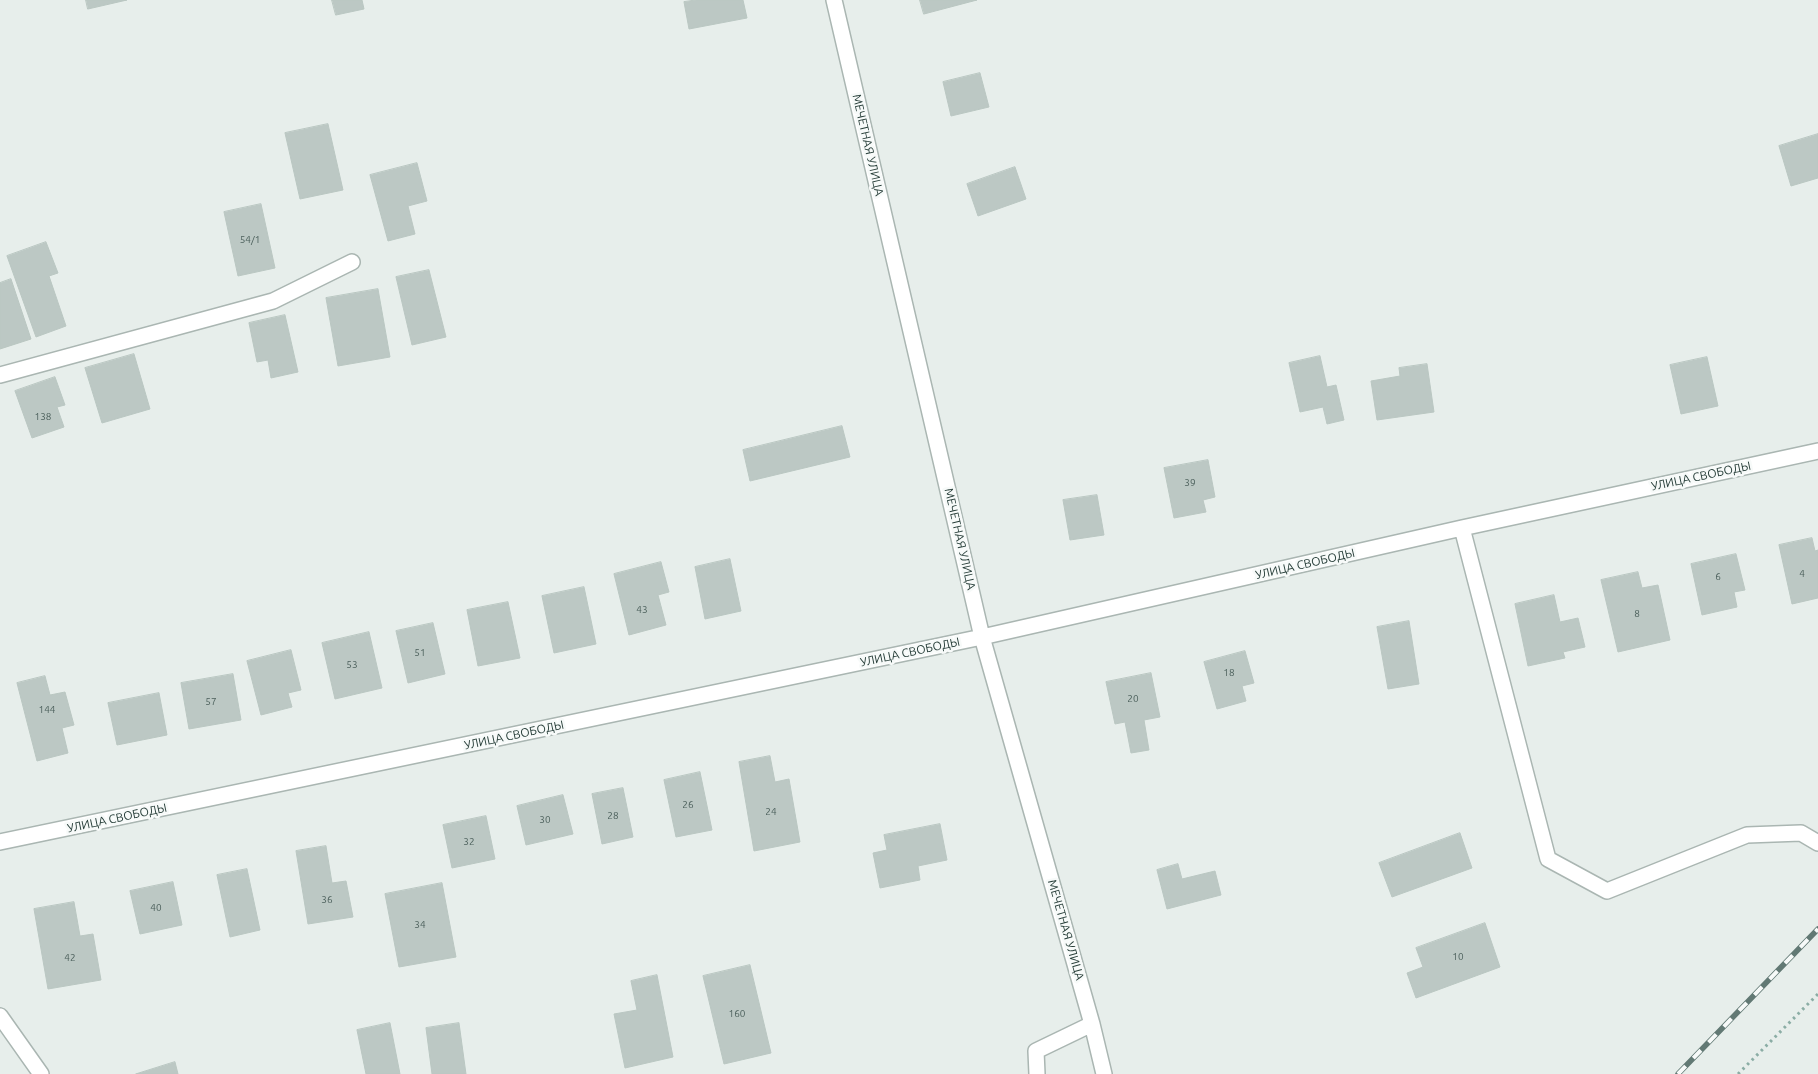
<!DOCTYPE html>
<meta charset="utf-8">
<style>
body{margin:0}
canvas{display:block;background:#e7eeeb}
</style>
<canvas width="1818" height="1074"></canvas>
<script>
const ctx = document.querySelector('canvas').getContext('2d');
ctx.lineJoin = 'round';
function fill(path, color) {
  ctx.fillStyle = color;
  ctx.fill(path, 'evenodd');
}
function stroke(path, color, width, dash) {
  ctx.strokeStyle = color;
  ctx.lineWidth = width;
  ctx.lineCap = dash ? 'butt' : 'round';
  ctx.setLineDash(dash || []);
  ctx.stroke(path);
}
function label(font, color, halo, rows, align = 'center') {
  ctx.font = font + ' Ubuntu,sans-serif';
  ctx.lineWidth = 5;
  ctx.setLineDash([]);
  ctx.textBaseline = 'middle';
  ctx.strokeStyle = halo;
  ctx.fillStyle = color;
  for (const [text, x, y, turn = 0] of rows) {
    ctx.save();
    ctx.translate(x, y);
    ctx.rotate((+turn || 0) * Math.PI / 180);
    ctx.textAlign = isNaN(turn) ? turn : align;
    if (halo) ctx.strokeText(text, 0, 0);
    ctx.fillText(text, 0, 0);
    ctx.restore();
  }
}
const building = new Path2D(`
 M86 0H127L88 9Z
 M332 0H362L364 9 336 15Z
 M696 0H743L747 18 689 29 684 2Z
 M920 0H977L924 14Z
 M980 73 989 107 951 116 943 82Z
 M328 124 343 190 300 199 285 133Z
 M1818 134V178L1791 186 1779 146Z
 M417 163 427 201 408 206 415 234 388 241 370 175Z
 M1015 167 1026 199 978 216 967 184Z
 M261 204 275 268 238 276 224 212Z
 M46 242 58 273 49 276 66 326 36 337 7 256Z
 M429 270 446 337 412 345 396 277Z
 M11 279 31 339 0 349V283Z
 M378 289 390 357 338 366 326 298Z
 M285 315 298 372 271 378 268 360 257 362 249 323Z
 M134 354 150 409 102 423 85 368Z
 M1320 356 1327 387 1336 385 1344 420 1327 424 1323 407 1300 412 1289 363Z
 M1707 357 1718 406 1681 414 1670 365Z
 M1427 364 1434 412 1377 420 1371 381 1400 376 1399 368Z
 M55 377 65 405 57 407 64 427 32 438 15 391Z
 M842 426 850 457 750 481 743 450Z
 M1208 460 1215 497 1203 500 1206 512 1174 518 1164 468Z
 M1097 495 1104 535 1070 540 1063 500Z
 M1812 538 1815 551 1818 550V598L1792 604 1779 545Z
 M1736 554 1745 590 1734 592 1737 607 1702 615 1691 564Z
 M730 559 741 611 705 619 695 567Z
 M661 562 669 592 658 595 666 625 629 635 614 574Z
 M1638 572 1642 588 1658 585 1670 640 1618 652 1601 580Z
 M584 587 596 644 554 653 542 596Z
 M1554 595 1560 622 1578 618 1585 647 1563 652 1565 658 1528 666 1515 604Z
 M508 602 520 658 478 666 467 610Z
 M1409 621 1419 684 1388 689 1377 627Z
 M433 623 445 674 408 683 396 631Z
 M369 632 382 688 335 699 322 643Z
 M291 650 301 690 288 693 292 707 261 715 247 661Z
 M1245 651 1254 683 1242 686 1246 701 1217 709 1204 662Z
 M1151 673 1160 717 1144 720 1149 750 1131 753 1125 722 1115 724 1106 682Z
 M233 674 241 720 189 729 181 683Z
 M45 676 50 695 65 692 74 725 62 728 68 753 37 761 17 683Z
 M159 693 167 735 117 745 108 703Z
 M770 756 775 782 789 779 800 842 754 851 739 762Z
 M700 772 712 830 676 837 664 780Z
 M623 788 633 837 602 844 592 794Z
 M563 795 573 834 526 845 517 806Z
 M486 816 495 859 452 868 443 825Z
 M940 824 947 860 918 866 920 880 880 888 873 853 887 850 884 835Z
 M1460 833 1472 868 1392 897 1379 863Z
 M326 846 332 883 346 881 353 917 308 924 296 851Z
 M1178 864 1182 879 1215 871 1221 895 1167 909 1157 870Z
 M247 869 260 930 230 937 217 875Z
 M173 882 182 925 140 934 130 891Z
 M442 883 456 957 399 967 385 894Z
 M74 902 80 936 93 934 101 980 48 989 34 909Z
 M1485 923 1500 967 1416 998 1407 973 1423 967 1416 948Z
 M750 965 771 1053 724 1064 703 976Z
 M657 975 673 1057 625 1068 614 1014 637 1010 631 981Z
 M390 1023 400 1074H366L357 1030Z
 M459 1023 466 1074H432L426 1028Z
 M175 1062 178 1074H136Z`);
fill(building, '#bcc8c4');
stroke(building, '#bac7c2', 1);
const minor = new Path2D(`
 M834 0 982 637 1092 1024 1104 1074
 M0 375 273 301 352 262
 M1462 528 1548 859 1607 891 1747 835 1801 833 1818 843
 M0 842 982 637 1462 528 1818 451
 M0 1016 41 1074
 M1037 1074 1036 1051 1092 1024`);
stroke(minor, '#aab6b2', 18);
stroke(new Path2D(`
 M1738 1074 1818 994`), '#8bada5', 3, [2.5, 4]);
stroke(minor, '#fff', 15);
const rail = new Path2D(`
 M1678 1074 1818 929`);
stroke(rail, '#627974', 5.5);
stroke(rail, '#f7faf9', 4, [11]);
label('10px', '#4c605c', null, [
 ["54/1",250,240],
 ["138",43,417],
 ["39",1190,483],
 ["4",1802,574],
 ["6",1718,577],
 ["43",642,610],
 ["8",1637,614],
 ["51",420,653],
 ["53",352,665],
 ["18",1229,673],
 ["20",1133,699],
 ["57",211,702],
 ["144",47,710],
 ["26",688,805],
 ["24",771,812],
 ["28",613,816],
 ["30",545,820],
 ["32",469,842],
 ["36",327,900],
 ["40",156,908],
 ["34",420,925],
 ["10",1458,957],
 ["42",70,958],
 ["160",737,1014]
]);
label('12px', '#273e39', '#f7faf9', [
 ["МЕЧЕТНАЯ УЛИЦА",868,145,77],
 ["УЛИЦА СВОБОДЫ",1701,476,-12],
 ["МЕЧЕТНАЯ УЛИЦА",960,539,77],
 ["УЛИЦА СВОБОДЫ",1305,564,-13],
 ["УЛИЦА СВОБОДЫ",910,652,-12],
 ["УЛИЦА СВОБОДЫ",514,735,-12],
 ["УЛИЦА СВОБОДЫ",117,818,-12],
 ["МЕЧЕТНАЯ УЛИЦА",1066,930,74]
]);
</script>
